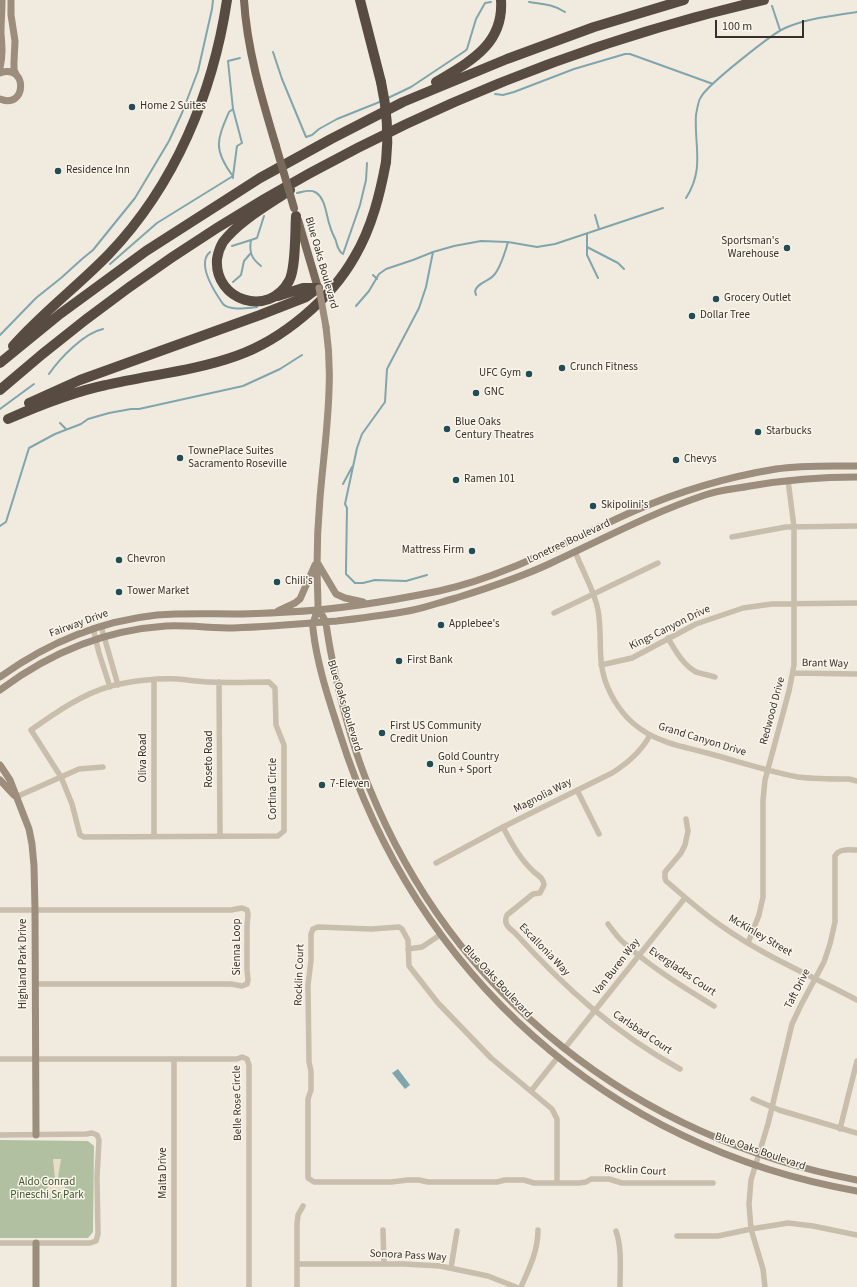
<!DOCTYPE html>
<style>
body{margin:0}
#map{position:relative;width:857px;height:1287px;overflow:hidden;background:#f1ebdf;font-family:"Source Sans 3",sans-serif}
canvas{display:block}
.scale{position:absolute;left:715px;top:20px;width:89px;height:18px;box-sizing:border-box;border:2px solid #37302a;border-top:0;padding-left:5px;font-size:12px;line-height:14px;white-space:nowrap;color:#37302a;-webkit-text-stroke:3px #f9f5eb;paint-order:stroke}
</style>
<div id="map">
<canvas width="857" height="1287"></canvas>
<div class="scale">100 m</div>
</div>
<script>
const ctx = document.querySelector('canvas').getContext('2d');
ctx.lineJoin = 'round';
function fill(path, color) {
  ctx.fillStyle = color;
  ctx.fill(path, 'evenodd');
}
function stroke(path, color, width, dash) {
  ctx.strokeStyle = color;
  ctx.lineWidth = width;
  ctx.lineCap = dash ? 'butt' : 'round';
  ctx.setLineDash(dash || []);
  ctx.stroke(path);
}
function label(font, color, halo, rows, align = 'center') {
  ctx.font = font + ' "Source Sans 3",sans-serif';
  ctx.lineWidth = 3;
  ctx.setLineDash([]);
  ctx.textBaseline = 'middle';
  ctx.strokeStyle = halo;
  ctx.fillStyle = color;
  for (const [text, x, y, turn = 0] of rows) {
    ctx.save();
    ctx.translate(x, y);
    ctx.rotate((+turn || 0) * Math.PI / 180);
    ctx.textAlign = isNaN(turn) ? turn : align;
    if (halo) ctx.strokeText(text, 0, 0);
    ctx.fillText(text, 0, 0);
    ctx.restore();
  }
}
fill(new Path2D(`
 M0 1140 88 1141 94 1146 93 1232 88 1238H0Z`), '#b1c0a0');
fill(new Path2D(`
 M53 1159H61L58 1178 56 1179 63 1182 65 1188 63 1193 55 1197 50 1195 47 1190 48 1184 55 1179Z`), '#e8dec7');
fill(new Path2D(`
 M398 1069 410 1085 405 1089 392 1073Z`), '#80a5ad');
stroke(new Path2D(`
 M529 2C542 4 553 4 565 12
 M772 6 780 30
 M273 52 282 79 306 137 312 135 319 129 337 119 382 101
 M495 94 503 95 514 92 574 69 625 54H630L713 84
 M388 98 411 87 465 51 467 49 476 19 485 3 491 2
 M232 175C213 149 217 140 229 112L233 109
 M233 176 237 146 242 143 233 109 228 61 240 58
 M297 193C303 192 309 189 315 192 326 198 326 216 330 226 331 231 334 236 336 241 337 245 338 251 343 254L360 205 366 180 367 163
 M686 198C705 169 694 145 696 115 697 110 698 101 701 97 707 85 773 33 785 28 808 18 833 16 857 12
 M595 215 599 229
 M587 234V255L598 278
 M232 246 251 240
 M587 247 618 263 624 269
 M210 252C196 264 216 294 223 304 230 311 247 308 257 307
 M110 264 157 223 233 176V178
 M261 266C251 258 249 252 251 240L257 238 264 216
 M373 275 377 279
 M233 282 241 275 244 261 250 254
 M476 295 475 291C478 282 488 282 494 275 501 267 505 252 508 242
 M356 306 369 291 379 274 386 269 413 260 433 252 454 246 481 241 508 242 537 247 555 244 663 208
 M0 335 36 298 61 278 82 259 93 250 135 198 169 141 182 113 198 71 212 9 213 0
 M49 374C60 358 84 333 103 329
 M0 409 34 384
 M60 423 66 429
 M343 484 352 467
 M0 526 6 522 29 448 55 434 81 424 88 419 109 413 131 409H139L243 386 280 369 302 355
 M427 575 406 581 375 580 363 583H355L346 574V570L347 508 345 504 357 448 362 434 385 402 387 369 419 308 426 287 433 252`), '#80a5ad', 2);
stroke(new Path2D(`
 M732 537 786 527 857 526
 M575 551C582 571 594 589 598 610 603 637 596 661 608 688 615 704 627 720 642 730 661 743 685 747 707 753 737 761 767 771 798 777 815 779 832 779 849 779L857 781
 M554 613 658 563
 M101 626 118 685
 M93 628 99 653 110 687
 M668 638C675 650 683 665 696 672 702 674 709 675 715 677
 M601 665 632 658 696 624 743 608 772 604 857 603
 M793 673 857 674
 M154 680V836
 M219 682 220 836
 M577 790 599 834
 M16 797 61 777 72 804 80 835 84 837 278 836 284 831V745L276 725 275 688 269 682C250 682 230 683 211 682 200 682 189 680 178 679 158 678 130 681 111 686 82 694 55 713 31 730L61 777 79 769 103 767
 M686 819 688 831 685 845 681 853 665 872V878L666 881C685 897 702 913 723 927 764 956 812 976 857 1000
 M503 827C511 843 520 859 533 871 538 876 543 877 544 885L540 893 533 894 507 915C503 924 509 928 515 933 565 988 615 1033 680 1069
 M436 863 503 827 612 773C628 763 641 752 650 735
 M0 910H231L242 908 247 910 248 914 247 926V969L248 980 247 984 242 986 231 984H35
 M608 924C613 931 618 938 624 943 652 968 683 987 714 1006
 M748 943 759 915 763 897V800L765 780 789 691 794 665V527L788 480
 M408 949 422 947 440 935
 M564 1049 685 898
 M0 1059H237L242 1057 247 1059 249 1065V1287
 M174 1059V1287
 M531 1091 558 1057
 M753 1099 779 1110 857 1133
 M840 1129 857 1061
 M0 1135 86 1134 92 1133 97 1135 99 1140 97 1177 98 1234 96 1241 90 1243H0
 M557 1183V1119L552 1109 491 1058 438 1003 409 966 408 940 402 929 399 927 371 929 318 927 313 929 311 934V960L308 985 309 1062 311 1071V1090L308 1099V1178L314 1182H391L408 1180H419L428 1182H497L505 1180H524L534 1183H579L586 1182 591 1179H609L622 1183H713
 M383 1230 384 1264
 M616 1231C622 1248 620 1268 620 1287
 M677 1236H718L751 1229 788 1223 813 1226 857 1235
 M297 1264H404L440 1266 488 1276 516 1287
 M451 1268 457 1231
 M297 1287V1224L298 1215 303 1206
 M521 1287C529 1269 538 1251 538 1230
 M765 1287 763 1269 751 1229 749 1204 751 1180 768 1124 792 1024 801 1005 824 962 830 944 835 922V856C839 848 850 850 857 850`), '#c9bdac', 5.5);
stroke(new Path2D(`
 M11 0V15L15 41 14 62V70L17 76
 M0 68C3 56 2 45 1 33 1 22 2 11 2 0
 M0 73C28 63 27 110 0 99
 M326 327C329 348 330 369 329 390 328 426 323 462 320 498 318 521 317 544 317 567 317 580 318 594 318 607 317 615 312 620 313 629 317 665 329 700 340 734 415 974 609 1148 857 1191
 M317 562 336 594 345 598 363 602
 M318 609C321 614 325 618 326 624 327 628 327 632 328 636 330 651 334 667 337 682 345 717 355 753 369 787 454 997 636 1138 857 1180
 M278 611 295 603 300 599 315 565
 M0 677C46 644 100 621 157 615 183 613 208 614 234 614 252 614 270 613 288 612 338 610 390 601 439 591 509 576 570 539 634 511 680 491 727 477 776 469 801 465 832 466 857 466
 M0 690C48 654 105 630 166 626 188 625 211 628 233 628 268 627 302 624 337 621 362 618 388 615 413 610 427 607 441 602 456 598 488 588 519 578 549 564 601 540 651 513 705 495 719 490 735 489 750 486 785 480 821 477 857 477
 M0 765 10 780 29 829 32 844 34 866 35 909 36 1135
 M0 780 14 795
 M36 1287V1243`), '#9c8d7d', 7);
stroke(new Path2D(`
 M244 0C247 50 262 99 276 146
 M298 220 318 288`), '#78695c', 8);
stroke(new Path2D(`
 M360 0 381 82
 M436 82C469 62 504 45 501 0
 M290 190C268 205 239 221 223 242 220 247 218 253 217 259 214 301 269 318 289 281 296 269 295 231 296 216
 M278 296 303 288H318
 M13 346C42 313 78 286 109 254 175 185 213 93 227 0
 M0 363 60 314 146 251 260 178 331 139 403 102 507 59 594 27 684 0
 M0 390C218 199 482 65 764 0
 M29 403 80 380 260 315 306 297 318 288
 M8 419C40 405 72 392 106 385 149 375 194 371 236 356 282 340 331 299 355 256 372 227 380 194 386 162`), '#584b42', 10);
stroke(new Path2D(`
 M319 288 326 327`), '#9c8d7d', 7);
stroke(new Path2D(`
 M276 146 294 208`), '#78695c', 8);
stroke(new Path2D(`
 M381 82C387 109 389 134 386 162`), '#584b42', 10);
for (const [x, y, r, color] of [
 [132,107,4,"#224c56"],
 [58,171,4,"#224c56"],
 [787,248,4,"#224c56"],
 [716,299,4,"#224c56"],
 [692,316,4,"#224c56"],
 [562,368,4,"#224c56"],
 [529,374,4,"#224c56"],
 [476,393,4,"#224c56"],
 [447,429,4,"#224c56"],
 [758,432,4,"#224c56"],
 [180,458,4,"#224c56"],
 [676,460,4,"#224c56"],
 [456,480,4,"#224c56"],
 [593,506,4,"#224c56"],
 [472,551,4,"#224c56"],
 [119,560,4,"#224c56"],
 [277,582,4,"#224c56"],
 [119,592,4,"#224c56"],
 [441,625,4,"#224c56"],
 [399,661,4,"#224c56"],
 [382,733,4,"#224c56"],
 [430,764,4,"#224c56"],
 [322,785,4,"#224c56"]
]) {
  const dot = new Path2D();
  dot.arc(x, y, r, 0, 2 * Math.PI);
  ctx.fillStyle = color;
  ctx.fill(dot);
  stroke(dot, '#f9f5eb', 1.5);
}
label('11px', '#37302a', '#f9f5eb', [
 ["Home 2 Suites",140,107],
 ["Residence Inn",66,171],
 ["Sportsman's",779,242,"right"],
 ["Warehouse",779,255,"right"],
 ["Grocery Outlet",724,299],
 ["Dollar Tree",700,316],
 ["Crunch Fitness",570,368],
 ["UFC Gym",521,374,"right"],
 ["GNC",484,393],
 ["Blue Oaks",455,423],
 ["Century Theatres",455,436],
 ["Starbucks",766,432],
 ["TownePlace Suites",188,452],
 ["Sacramento Roseville",188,465],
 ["Chevys",684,460],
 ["Ramen 101",464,480],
 ["Skipolini's",601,506],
 ["Mattress Firm",464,551,"right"],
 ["Chevron",127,560],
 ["Chili's",285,582],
 ["Tower Market",127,592],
 ["Applebee's",449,625],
 ["First Bank",407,661],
 ["First US Community",390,727],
 ["Credit Union",390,740],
 ["Gold Country",438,758],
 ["Run + Sport",438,771],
 ["7-Eleven",330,785]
], 'left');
label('11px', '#37302a', '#f9f5eb', [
 ["Blue Oaks Boulevard",321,263,74],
 ["Lonetree Boulevard",569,542,-25],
 ["Fairway Drive",79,624,-20],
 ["Kings Canyon Drive",670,628,-26],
 ["Brant Way",825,664,1],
 ["Blue Oaks Boulevard",344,706,73],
 ["Redwood Drive",773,711,-75],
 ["Grand Canyon Drive",702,740,17],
 ["Oliva Road",144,758,-90],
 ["Roseto Road",210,759,-90],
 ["Cortina Circle",274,789,-90],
 ["Magnolia Way",543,796,-27],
 ["McKinley Street",760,936,30],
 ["Sienna Loop",238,947,-90],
 ["Escallonia Way",544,950,46],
 ["Highland Park Drive",24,964,-90],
 ["Van Buren Way",617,967,-52],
 ["Everglades Court",682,972,34],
 ["Rocklin Court",300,975,-88],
 ["Blue Oaks Boulevard",497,982,47],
 ["Taft Drive",798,989,-63],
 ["Carlsbad Court",642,1033,34],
 ["Belle Rose Circle",238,1103,-91],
 ["Blue Oaks Boulevard",760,1152,19],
 ["Rocklin Court",635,1171,3],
 ["Malta Drive",164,1173,-90],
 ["Sonora Pass Way",408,1256,3]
]);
label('11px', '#425430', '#f9f5eb', [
 ["Aldo Conrad",47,1183],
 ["Pineschi Sr Park",47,1196]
]);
</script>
